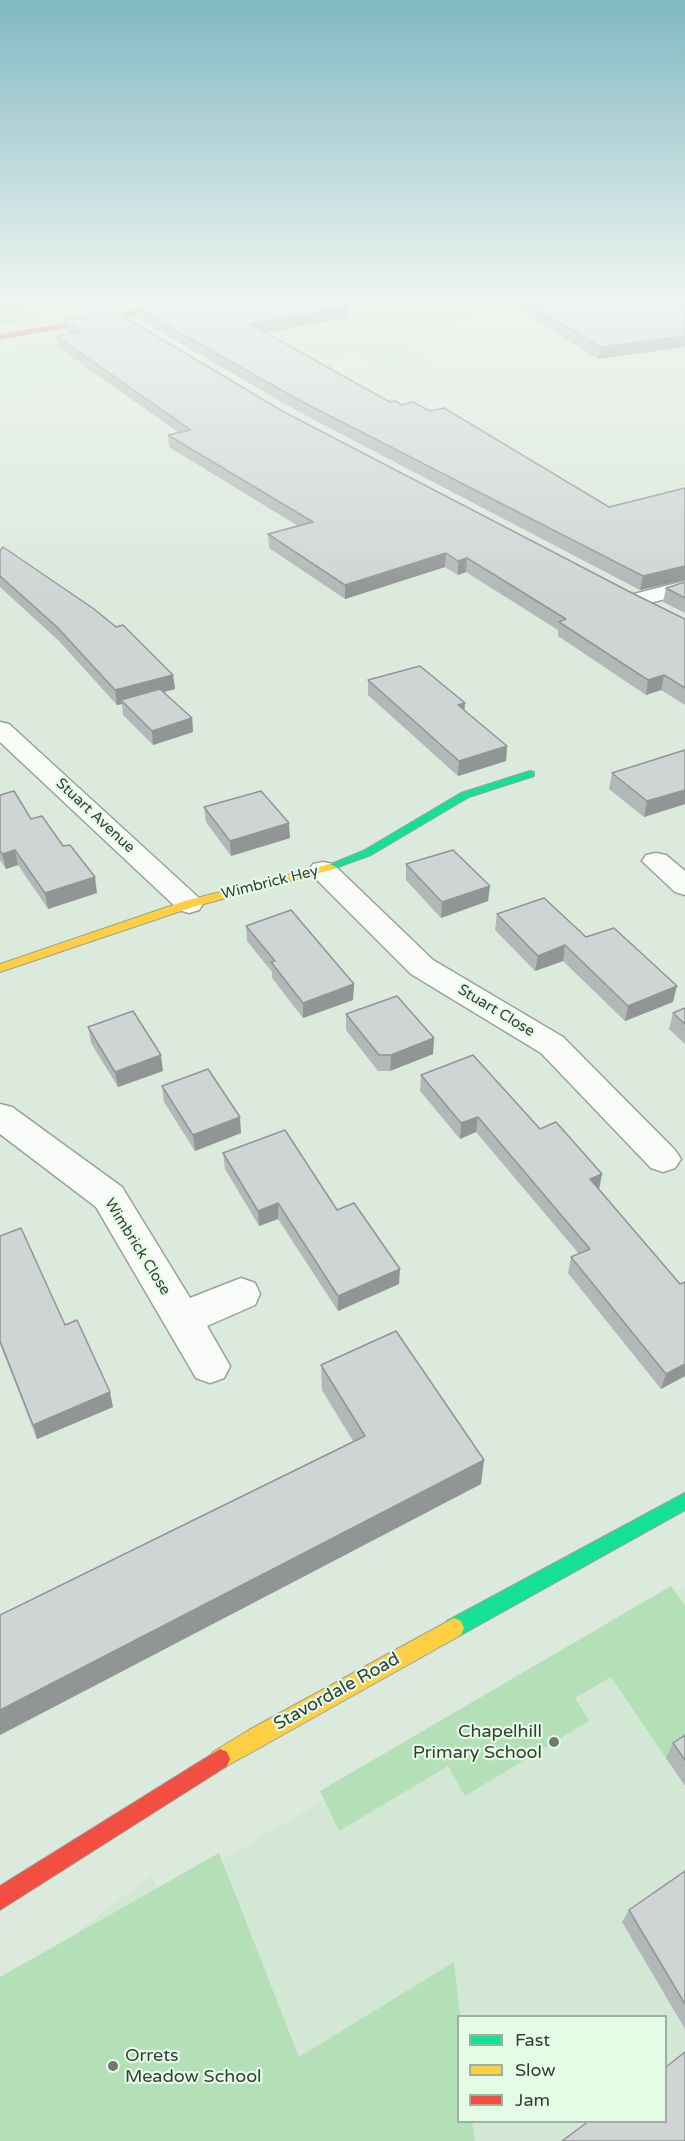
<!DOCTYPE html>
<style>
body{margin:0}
#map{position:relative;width:685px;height:2141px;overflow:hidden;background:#dce9dd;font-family:"Varela Round",sans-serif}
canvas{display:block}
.legend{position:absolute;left:457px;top:2015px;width:210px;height:108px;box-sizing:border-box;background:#e4fbe5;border:2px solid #9eb09f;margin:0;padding:8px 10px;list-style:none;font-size:18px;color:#363f37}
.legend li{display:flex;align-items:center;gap:12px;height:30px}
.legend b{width:30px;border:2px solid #9eb09f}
</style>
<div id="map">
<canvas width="685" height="2141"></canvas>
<ul class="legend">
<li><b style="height:8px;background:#16e098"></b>Fast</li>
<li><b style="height:8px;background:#ffcf43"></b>Slow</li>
<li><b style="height:8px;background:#f24e42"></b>Jam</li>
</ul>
</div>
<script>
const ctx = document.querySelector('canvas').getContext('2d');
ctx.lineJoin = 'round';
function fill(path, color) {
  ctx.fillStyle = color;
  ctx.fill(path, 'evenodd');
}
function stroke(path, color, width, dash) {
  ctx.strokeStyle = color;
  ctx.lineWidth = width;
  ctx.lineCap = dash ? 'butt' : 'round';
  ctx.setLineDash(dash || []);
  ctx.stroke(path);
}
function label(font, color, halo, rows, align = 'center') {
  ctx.font = font + ' "Varela Round",sans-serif';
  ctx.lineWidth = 4.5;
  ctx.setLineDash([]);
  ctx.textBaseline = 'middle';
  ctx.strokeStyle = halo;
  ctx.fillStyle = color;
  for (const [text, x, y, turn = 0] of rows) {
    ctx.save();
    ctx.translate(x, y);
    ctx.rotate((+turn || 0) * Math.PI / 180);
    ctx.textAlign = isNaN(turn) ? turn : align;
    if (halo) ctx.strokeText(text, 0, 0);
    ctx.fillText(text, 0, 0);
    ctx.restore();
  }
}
fill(new Path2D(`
 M295 295H487L521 310 385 332 433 360 386 369 357 353 239 376 151 321Z
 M95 331 175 366 0 396V347Z
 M685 1587V2141H0V1990L152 1875 161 1896ZM458 2016H666V2122H458Z`), '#d3e8d4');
fill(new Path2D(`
 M0 295H9L39 319 0 325Z
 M671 1586 685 1606V1746L666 1758 611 1677 575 1698 589 1721 465 1796 448 1766 339 1831 320 1791Z
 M219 1853 299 2057 454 1962 460 2016 458 2122H472L475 2141H0V1977Z`), '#b3e0b6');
const street = new Path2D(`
 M685 581V594L638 606 630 605 627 600 630 595Z
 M0 722 9 724 199 898 203 904 199 910 189 913 179 910 0 742Z
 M656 853 666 855 685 871V895L675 892 642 861 646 855Z
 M323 862 333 864 433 960 563 1037 675 1150 681 1159 675 1168 663 1172 651 1168 541 1053 411 974 313 876 309 870 313 864Z
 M0 1104 12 1107 122 1187 190 1298 241 1278 255 1283 260 1294 255 1305 207 1326 230 1366 224 1378 210 1383 196 1378 96 1207 0 1134Z`);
const fast = new Path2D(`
 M530 771 534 772V776L469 797 371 855 330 870 324 867 363 851 461 793Z
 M685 1493V1510L461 1635 454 1638 447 1635 444 1628 447 1621Z`);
const slow = new Path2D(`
 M330 864 336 867 334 869 193 907 0 972V964L185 901Z
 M454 1618 461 1621 464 1628 461 1635 227 1766 220 1769 213 1766 210 1759 213 1752 249 1730Z`);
const jam = new Path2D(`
 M229 295H243L0 339V335Z
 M220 1749 227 1752 230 1759 227 1766 0 1910V1886Z`);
stroke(street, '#99a399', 3);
stroke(fast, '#99a399', 2);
stroke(slow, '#99a399', 2);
stroke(jam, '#99a399', 2);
fill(street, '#fafcfa');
fill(fast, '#16e098');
fill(slow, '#ffcf43');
fill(jam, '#f24e42');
fill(new Path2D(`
 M511 295H685V348L684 347 598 359 524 313V308L511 300Z
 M349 306V317L265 333 390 402 609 507 685 488V580L640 590 299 412 138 319 136 308Z
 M65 320 284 412 632 593 685 619V705L661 690 646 695 558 636V630L466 572 458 575 445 567 345 599 269 548 268 534 298 526 169 447 168 435 178 432 58 347 56 336 70 334 67 332Z
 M0 551 173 675 175 689 164 692 192 718 193 732 153 745 123 715 122 704 117 705 59 641 0 587Z
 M685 582V613L663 602 666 588Z
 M368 680 465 703 464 710 507 746 506 761 458 776 368 695Z
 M685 750V804L644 817 609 789 612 773Z
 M0 795 63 846 97 893 48 909 18 865 6 869 0 860Z
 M204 807 290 838 231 856 206 822Z
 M406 864 488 901 441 918 406 880Z
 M497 914 586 937 673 1002 625 1021 563 961 535 971 495 930Z
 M246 926 354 984 353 1000 303 1018 272 978V972L247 941Z
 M685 1008V1044L669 1029 673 1013Z
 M346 1014 434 1038 433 1054 390 1071H378L346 1030Z
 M88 1027 163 1071 118 1087 91 1043Z
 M421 1075 540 1129 602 1174 599 1189 680 1284 685 1282V1376L661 1389 568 1273 571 1257 579 1254 476 1132 460 1139 420 1091Z
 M162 1086 241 1133 195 1151 164 1102Z
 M223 1153 337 1210 399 1284 338 1311 278 1219 259 1226 225 1169Z
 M0 1236 65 1325 113 1407 37 1439 0 1344Z
 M321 1365 484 1460 481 1484 0 1735V1615L353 1441 322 1390Z
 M685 1735V1786L666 1758 673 1743Z
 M685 1871V2029L622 1922 629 1910Z`), '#b2b7b7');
fill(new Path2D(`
 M159 295H199L160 302Z
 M349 306V317L250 336V324Z
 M685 336 684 347 598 359 600 347Z
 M446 553 445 567 345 599V585Z
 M467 558 466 572 458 575V561Z
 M685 566V580L640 590 643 576Z
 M173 675 175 689 124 703 121 700 122 704 117 705 115 690Z
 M664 675 661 690 646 695 648 680Z
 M465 703 464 717 458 705Z
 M192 718 193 732 153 745 152 731Z
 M507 746 506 761 458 776 459 761Z
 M685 790V804L644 817 647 801Z
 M289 823 290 838 231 856 230 841Z
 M15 850 18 865 6 869 2 854Z
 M95 877 97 893 48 909 45 893Z
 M490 886 488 901 441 918 442 902Z
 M565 945 563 961 535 971 538 956Z
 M354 984 353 1000 303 1018V1003Z
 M677 986 673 1002 625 1021 628 1006Z
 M434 1038 433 1054 390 1071 391 1055Z
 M161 1055 163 1071 118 1087 115 1072Z
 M240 1117 241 1133 195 1151 193 1135Z
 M478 1117 476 1132 460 1139 461 1123Z
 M602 1174 599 1189 590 1179Z
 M278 1203V1219L259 1226 258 1211Z
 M400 1269 399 1284 338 1311V1296Z
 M685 1364V1376L661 1389 666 1374Z
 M110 1392 113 1407 37 1439 33 1425Z
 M484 1460 481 1484 0 1735V1710Z`), '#919595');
const building = new Path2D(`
 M212 295H327L349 306 250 324 390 402 395 401 402 405 413 402 430 411 444 408 609 507 685 488V566L643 576 299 400 136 308Z
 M523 295H685V336L600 347 525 302 533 301Z
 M116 312 284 412 632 593 685 619V688L664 675 648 680 559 622 566 619 467 558 458 561 446 553 345 585 268 534 313 522 168 435 191 430 56 336 81 332 65 320Z
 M3 547 94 609 116 627 123 625 173 675 115 690 57 627 0 576V551Z
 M685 582V598L666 588Z
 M420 666 465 703 458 705 507 746 459 761 368 680Z
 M160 689 192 718 152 731 121 700Z
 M685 750V790L647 801 612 773Z
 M14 791 31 819 42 816 63 846 70 845 95 877 45 893 15 850 2 854 0 850V795Z
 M261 791 289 823 230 841 204 807Z
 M453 850 490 886 442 902 406 864Z
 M544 898 586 937 614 928 677 986 628 1006 565 945 538 956 497 914Z
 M291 910 354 984 303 1003 271 962 275 961 246 926Z
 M397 996 434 1038 391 1055H379L346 1014Z
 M685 1008V1024L673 1013Z
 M133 1011 161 1055 115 1072 88 1027Z
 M473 1055 540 1129 556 1122 602 1174 590 1179 680 1284 685 1282V1364L666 1374 571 1257 590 1249 478 1117 461 1123 421 1075Z
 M208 1069 240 1117 193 1135 162 1086Z
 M285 1130 337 1210 354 1203 400 1269 338 1296 278 1203 258 1211 223 1153Z
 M21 1228 65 1325 77 1320 110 1392 33 1425 0 1341V1236Z
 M396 1331 484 1460 0 1710V1615L365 1436 321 1365Z
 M685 1735V1760L673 1743Z
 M685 1871V2004L629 1910Z
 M685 2052V2141H562L589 2121H666V2067Z`);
fill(building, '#cfd5d5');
stroke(building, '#919595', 1.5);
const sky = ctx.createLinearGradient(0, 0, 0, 595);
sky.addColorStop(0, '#81b8c3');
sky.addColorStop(0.5, '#eff5f0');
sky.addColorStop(1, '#eff5f000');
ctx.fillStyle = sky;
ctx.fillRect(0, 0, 685, 595);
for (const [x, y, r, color] of [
 [554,1742,6,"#707a71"],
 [113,2066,6,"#707a71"]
]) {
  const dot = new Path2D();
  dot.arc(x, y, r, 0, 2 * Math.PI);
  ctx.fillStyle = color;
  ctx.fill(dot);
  stroke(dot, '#e4fbe5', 2);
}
label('15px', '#363f37', '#e4fbe5', [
 ["Stuart Avenue",95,816,43],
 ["Wimbrick Hey",270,883,-14],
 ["Stuart Close",496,1011,31],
 ["Wimbrick Close",137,1247,58]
]);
label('18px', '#363f37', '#e4fbe5', [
 ["Stavordale Road",337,1692,-29]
]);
label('18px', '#363f37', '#e4fbe5', [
 ["Chapelhill",542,1732],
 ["Primary School",542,1753],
 ["Orrets",125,2056,"left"],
 ["Meadow School",125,2077,"left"]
], 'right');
</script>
